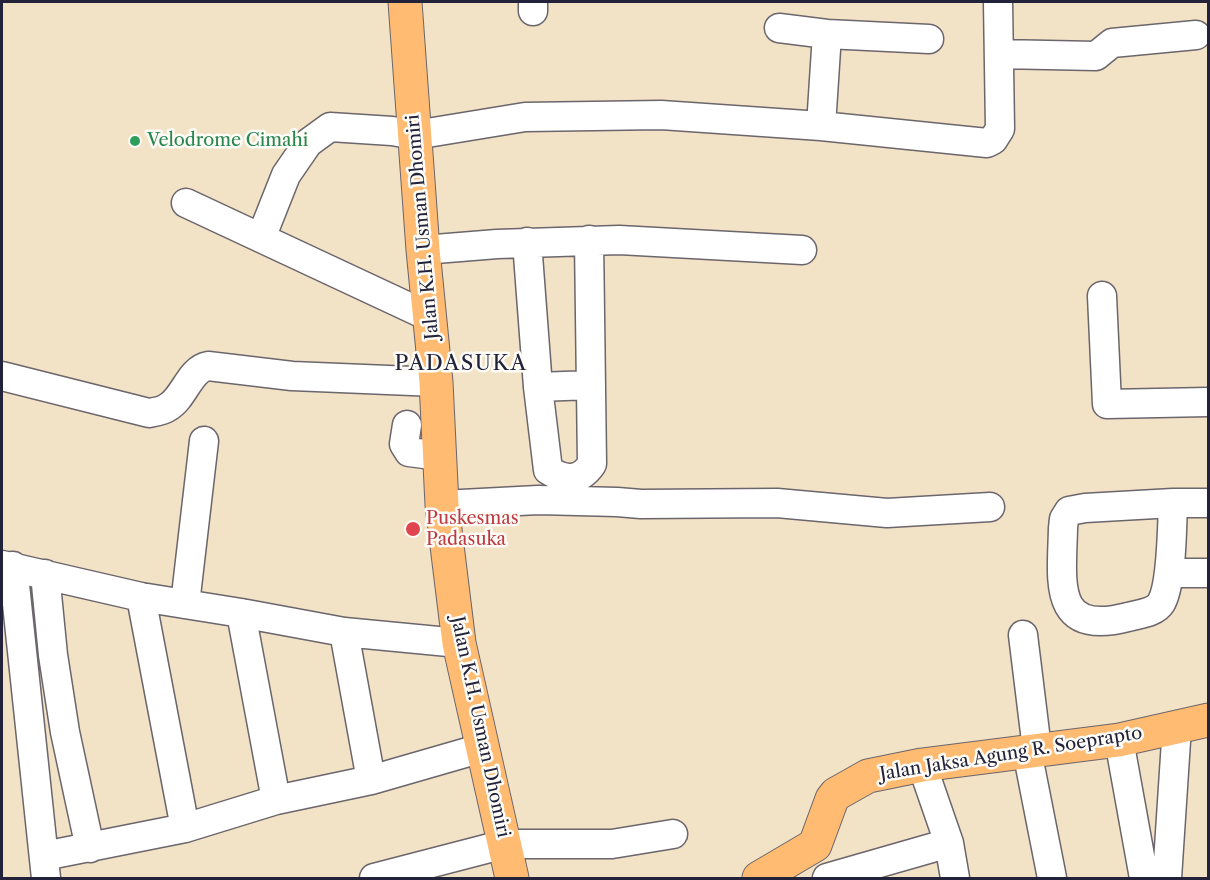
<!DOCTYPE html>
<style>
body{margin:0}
#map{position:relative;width:1210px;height:880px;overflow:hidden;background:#f2e2c6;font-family:"Libre Caslon Text",serif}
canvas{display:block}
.frame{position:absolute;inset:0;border:3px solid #22223b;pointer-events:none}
</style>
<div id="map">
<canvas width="1210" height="880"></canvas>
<div class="frame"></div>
</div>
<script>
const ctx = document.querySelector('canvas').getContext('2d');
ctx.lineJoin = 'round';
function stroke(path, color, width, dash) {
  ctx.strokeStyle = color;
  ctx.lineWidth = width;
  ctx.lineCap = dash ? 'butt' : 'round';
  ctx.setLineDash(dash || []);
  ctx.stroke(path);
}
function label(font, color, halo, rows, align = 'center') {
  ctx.font = font + ' "Libre Caslon Text",serif';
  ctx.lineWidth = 5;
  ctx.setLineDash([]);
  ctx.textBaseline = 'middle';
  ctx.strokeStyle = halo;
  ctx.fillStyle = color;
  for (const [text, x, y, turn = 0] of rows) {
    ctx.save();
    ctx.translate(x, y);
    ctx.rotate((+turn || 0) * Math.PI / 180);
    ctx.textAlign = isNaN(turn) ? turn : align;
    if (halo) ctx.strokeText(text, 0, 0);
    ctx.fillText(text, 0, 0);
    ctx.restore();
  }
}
const minor = new Path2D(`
 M533 11V2
 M779 28 827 34 929 39
 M999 54 1096 56 1112 43 1196 35
 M821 126 827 34
 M186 203 430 317
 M261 238 286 175 308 143 330 127 392 131 415 135 525 117 661 115 821 126 987 143 993 140 1000 129 998 2
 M527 242 538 387 548 470C565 481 580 482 592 464L589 240
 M423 250 497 244 619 240 802 250
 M1102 296 1107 404 1208 402
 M2 376 149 413C155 412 163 411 168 407 184 398 190 369 208 366L292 376 436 382
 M538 387 591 385
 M407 425 404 444 409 452 440 456
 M1173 503C1172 526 1172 585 1161 603 1155 613 1138 614 1128 617 1051 637 1062 581 1063 528L1064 519 1069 511 1085 508 1173 503H1208
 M442 505 538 500 617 502 641 504 777 503 887 513 990 507
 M2 565 141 597 241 613 344 632 459 643
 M13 566 46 878
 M1169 573H1208
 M45 574 53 655 65 732 90 848
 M141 597 185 828
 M185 604 204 441
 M241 613 276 800
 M344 632 371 780
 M1023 635 1037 749
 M1119 740 1144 878
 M1027 751 1052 878
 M922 765 949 843 955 878
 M44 856 185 828 276 800 371 780 482 748
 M374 878 505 844H612L673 834
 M827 878 949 843
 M1167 878 1177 726`);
const major = new Path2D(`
 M405 2 423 250 436 382 442 505 459 643 512 878
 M759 878 815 845 832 799 836 794 868 776 922 765 1119 740 1208 720`);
stroke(minor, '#6b656c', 31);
stroke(major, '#6b656c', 35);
stroke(minor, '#fff', 28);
stroke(major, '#febb71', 33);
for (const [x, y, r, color] of [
 [135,141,6,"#2e9e5b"],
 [413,529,8,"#e0444e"]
]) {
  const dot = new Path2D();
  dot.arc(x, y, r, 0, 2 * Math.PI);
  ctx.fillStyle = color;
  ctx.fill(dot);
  stroke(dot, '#fdfcf7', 2);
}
label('18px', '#27864d', '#fdfcf7', [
 ["Velodrome Cimahi",147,141]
], 'left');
label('18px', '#22223b', '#fdfcf7', [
 ["Jalan K.H. Usman Dhomiri",423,227,-95],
 ["Jalan K.H. Usman Dhomiri",480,727,78],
 ["Jalan Jaksa Agung R. Soeprapto",1011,754,-9]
]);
label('18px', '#be3a42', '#fdfcf7', [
 ["Puskesmas",426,519],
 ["Padasuka",426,540]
], 'left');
ctx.letterSpacing = '1.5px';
label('21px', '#22223b', '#fdfcf7', [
 ["PADASUKA",461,364]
]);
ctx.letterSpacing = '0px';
</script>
